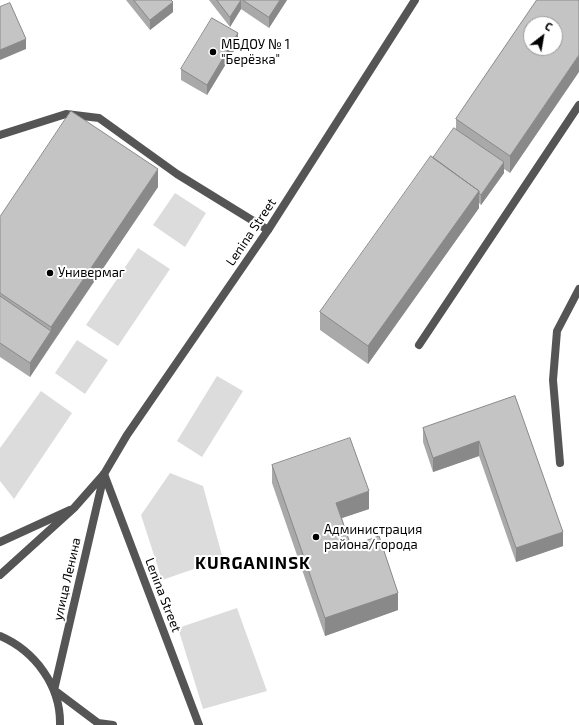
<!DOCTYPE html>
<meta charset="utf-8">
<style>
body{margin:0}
#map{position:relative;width:579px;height:725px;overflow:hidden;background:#fff;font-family:"Exo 2",sans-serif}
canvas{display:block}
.north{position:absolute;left:523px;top:16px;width:40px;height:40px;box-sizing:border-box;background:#fff;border:1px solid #999;border-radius:50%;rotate:31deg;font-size:11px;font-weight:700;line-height:16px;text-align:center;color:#000}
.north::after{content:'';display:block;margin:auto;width:14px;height:18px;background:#000;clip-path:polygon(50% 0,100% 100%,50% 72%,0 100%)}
</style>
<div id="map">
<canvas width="579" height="725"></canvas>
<div class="north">С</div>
</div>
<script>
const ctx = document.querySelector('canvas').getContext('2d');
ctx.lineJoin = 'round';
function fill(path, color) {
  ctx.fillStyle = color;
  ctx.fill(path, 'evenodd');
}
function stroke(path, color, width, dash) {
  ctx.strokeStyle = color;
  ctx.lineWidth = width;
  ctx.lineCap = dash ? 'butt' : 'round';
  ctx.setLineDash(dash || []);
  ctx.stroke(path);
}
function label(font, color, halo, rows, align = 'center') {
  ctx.font = font + ' "Exo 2",sans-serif';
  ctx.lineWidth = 4;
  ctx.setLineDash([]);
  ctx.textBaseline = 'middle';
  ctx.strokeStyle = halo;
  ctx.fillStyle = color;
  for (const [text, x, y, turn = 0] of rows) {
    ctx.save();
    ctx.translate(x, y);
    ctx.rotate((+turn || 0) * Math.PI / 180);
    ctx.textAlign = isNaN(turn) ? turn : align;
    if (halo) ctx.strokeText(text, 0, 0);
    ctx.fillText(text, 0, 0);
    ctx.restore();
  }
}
fill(new Path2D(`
 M175 193 206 213 185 247 153 225Z
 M138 248 170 269 118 346 86 325Z
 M77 340 108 360 85 394 55 373Z
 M217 376 243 391 202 457 177 441Z
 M41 391 72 413 14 499 0 481V448Z
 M170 473 203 486 223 559 162 580 141 515Z
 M237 608 267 691 203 709 178 628Z`), '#dcdcdc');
stroke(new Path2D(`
 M0 135 66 114 99 118 177 174 268 230
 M419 345 579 105
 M560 463 553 380 557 331 579 289`), '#555', 8);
stroke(new Path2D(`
 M104 474 199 725
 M0 542 70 510`), '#555', 8);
stroke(new Path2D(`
 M104 475 54 690 98 723 113 725
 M0 575 74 508 104 474 127 435 268 230 415 0
 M0 636C35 651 61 686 60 725`), '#555', 8);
fill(new Path2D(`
 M126 0H171L173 12 150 30Z
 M209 0H287L269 28 241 9 230 27Z
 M537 0 510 173 504 169V173L481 205 479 203V208L368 364 320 330V312L433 158 456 130V119Z
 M238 44 207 95 181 80V69Z
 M158 187 30 377 0 357V217Z
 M515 396 563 546 516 562 479 456 433 472 423 442V428Z
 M272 465 369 509 342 518 351 546 398 610 325 636 272 483Z`), '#a9a9a9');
fill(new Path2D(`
 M241 0V9L230 27V17Z
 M280 0H287L269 28V17Z
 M173 2V12L150 30V20Z
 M238 33V44L207 95V85Z
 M26 39V49L0 60V50Z
 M579 55V72L510 173V156Z
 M504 162V173L481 205V195Z
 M158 169V187L51 345V327Z
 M479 191V208L368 364V346Z
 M51 331V345L30 377V363Z
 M479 441V456L433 472V458Z
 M369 491V509L336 520V503Z
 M563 532V546L516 562V548Z
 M398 593V610L325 636V618Z`), '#898989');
const building = new Path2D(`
 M134 0H171L173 2 150 20Z
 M217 0H241L230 17Z
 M243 0H280L269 17Z
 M537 0H579V55L510 156 456 119ZM531 24H555V48H531Z
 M10 3 26 39 0 50V7Z
 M212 18 238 33 207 85 181 69Z
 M71 111 158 169 51 327 0 293V217Z
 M454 128 504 162 481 195 479 193V191L433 158Z
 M431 156 479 191 368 346 320 312Z
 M0 296 51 331 30 363 0 343Z
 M515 396 563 532 516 548 479 441 433 458 423 428Z
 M350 438 369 491 336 503 351 546 379 536 398 593 325 618 272 465Z`);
fill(building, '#c4c4c4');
stroke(building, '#898989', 1);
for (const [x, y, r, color] of [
 [213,52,4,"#000"],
 [50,273,4,"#000"],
 [316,537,4,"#000"]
]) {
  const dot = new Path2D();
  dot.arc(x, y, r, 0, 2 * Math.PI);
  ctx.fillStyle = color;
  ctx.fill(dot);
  stroke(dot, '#fff', 1.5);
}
label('13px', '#000', '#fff', [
 ["МБДОУ № 1",221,45],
 ["\"Берёзка\"",221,60],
 ["Универмаг",58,273],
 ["Администрация",324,530],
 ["района/города",324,545]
], 'left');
label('13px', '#000', '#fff', [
 ["Lenina Street",251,232,-56],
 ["улица Ленина",67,579,-77],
 ["Lenina Street",163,595,69]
]);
ctx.letterSpacing = '1px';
label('bold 17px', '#000', '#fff', [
 ["KURGANINSK",253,563]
]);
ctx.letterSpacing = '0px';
</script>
